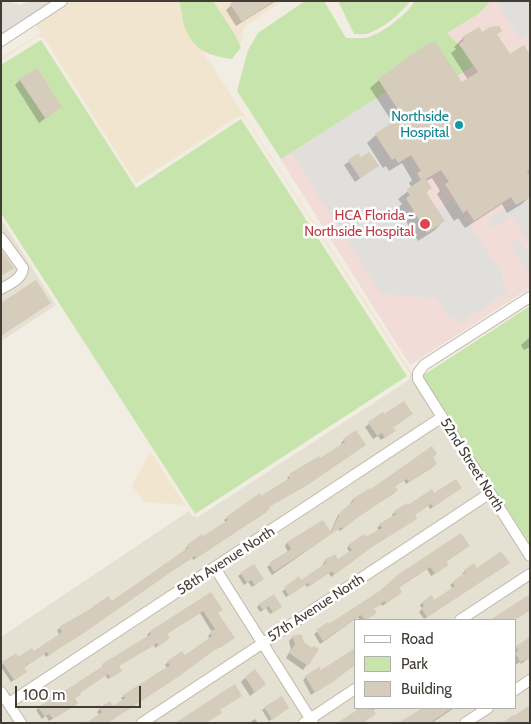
<!DOCTYPE html>
<style>
body{margin:0}
#map{position:relative;width:531px;height:724px;overflow:hidden;background:#f1ede3;font-family:Cabin,sans-serif}
canvas{display:block}
.frame{position:absolute;inset:0;border:2px solid #423d34;pointer-events:none}
.legend{position:absolute;left:354px;top:619px;width:162px;height:90px;box-sizing:border-box;background:#fff;border:1px solid #b3b1ae;margin:0;padding:6px 9px;list-style:none;font-size:15px;color:#423d34}
.legend li{display:flex;align-items:center;gap:10px;height:25px}
.legend b{width:25px;border:1px solid #b3b1ae}
.scale{position:absolute;left:15px;top:686px;width:126px;height:22px;box-sizing:border-box;border:2px solid #423d34;border-top:0;padding-left:6px;font-size:15px;line-height:18px;white-space:nowrap;color:#423d34;-webkit-text-stroke:4px #fff;paint-order:stroke}
</style>
<div id="map">
<canvas width="531" height="724"></canvas>
<div class="frame"></div>
<ul class="legend">
<li><b style="height:6px;background:#fff"></b>Road</li>
<li><b style="height:14px;background:#c8e4ad"></b>Park</li>
<li><b style="height:14px;background:#d5ccbc"></b>Building</li>
</ul>
<div class="scale">100 m</div>
</div>
<script>
const ctx = document.querySelector('canvas').getContext('2d');
ctx.lineJoin = 'round';
function fill(path, color) {
  ctx.fillStyle = color;
  ctx.fill(path, 'evenodd');
}
function stroke(path, color, width, dash) {
  ctx.strokeStyle = color;
  ctx.lineWidth = width;
  ctx.lineCap = dash ? 'butt' : 'round';
  ctx.setLineDash(dash || []);
  ctx.stroke(path);
}
function label(font, color, halo, rows, align = 'center') {
  ctx.font = font + ' Cabin,sans-serif';
  ctx.lineWidth = 5;
  ctx.setLineDash([]);
  ctx.textBaseline = 'middle';
  ctx.strokeStyle = halo;
  ctx.fillStyle = color;
  for (const [text, x, y, turn = 0] of rows) {
    ctx.save();
    ctx.translate(x, y);
    ctx.rotate((+turn || 0) * Math.PI / 180);
    ctx.textAlign = isNaN(turn) ? turn : align;
    if (halo) ctx.strokeText(text, 0, 0);
    ctx.fillText(text, 0, 0);
    ctx.restore();
  }
}
fill(new Path2D(`
 M1 219 56 305 1 341V295L21 282 27 276 29 269 11 243 1 232Z
 M1 245 18 269 15 274 1 284Z
 M412 373 436 416 10 697 1 684V637L189 511 192 516 198 517 409 380 410 374Z
 M441 424 484 491 264 636 222 570Z
 M489 500 530 564V568L451 620H355V684L312 712 269 645Z
 M214 575 257 641 133 723H26L15 705Z
 M530 580V675L515 684V620H469Z
 M262 649 304 717 295 723H151Z
 M530 686V723H474L497 708H515V696Z
 M355 695V708H479L456 723H319L317 720Z
 M1 699 16 723H1Z`), '#e4e0d2');
fill(new Path2D(`
 M71 1H179L185 29 203 52 412 373 410 374 244 117 239 116 136 183 44 38 38 36 1 60V57L41 33 36 25Z
 M213 1H282L244 27 240 46 234 33Z
 M150 451 185 505 144 502 132 486Z`), '#f2e5cf');
fill(new Path2D(`
 M1 1H8L20 5 30 1H49L50 4 1 35Z`), '#e3dfd8');
fill(new Path2D(`
 M415 1H530V288L410 365 281 160 263 111 346 38H367L388 27 409 10Z`), '#f1dcd7');
fill(new Path2D(`
 M179 1H213L234 33 241 47 232 59C210 56 194 51 185 28 182 20 182 10 179 1Z
 M305 1H324L346 38C352 38 359 39 365 38 381 36 407 14 415 1H491L478 14 447 33 461 47 473 66 456 77 417 51 378 79 386 92 281 159 237 91 248 50 258 33Z
 M338 1H410C402 13 380 31 366 34 362 35 357 34 354 34Z
 M41 40 136 188 241 119 407 376 195 514 1 213V65Z
 M530 306V544L422 376Z`), '#c8e4ad');
fill(new Path2D(`
 M495 1H530V37L528 35 521 40Z
 M386 92 402 116 375 134 391 160 395 158 399 164 410 156 420 171 416 174 420 181 406 190 409 196 405 199 413 212 426 232 436 210 453 199 503 275V287L507 292 460 323 455 316 450 319 437 298 381 294 292 153Z
 M530 193V245L512 216 493 228 487 220Z
 M518 239 530 256 529 273 511 244Z`), '#e1dfdc');
fill(new Path2D(`
 M236 1H276L236 26 226 10Z
 M501 31 496 35 510 56 530 57V196L522 204 507 213 502 204 465 228 458 218 454 221 437 194 440 191 432 178 426 181 430 188 426 193 443 221 435 230 418 241 398 208 402 204 398 199 412 188 409 183 412 180 402 163 389 171 386 166 383 168 367 143 376 135 393 123 370 88 379 80 462 84 468 80 451 53 456 49 454 47 463 38Z
 M20 80 60 107 39 123 15 85Z
 M358 155 361 159 377 166 355 182 344 165Z
 M530 337V347L524 350 521 345Z
 M383 414 408 417 392 428 390 434 381 440 378 436 373 439 365 427Z
 M344 440 365 445 305 486 268 507 266 512 193 560 192 558 167 574 46 657 44 654 23 668V674L11 682 1 667 3 663 34 653 60 636 57 630 60 628 111 602 186 550 185 549 188 546 226 523 224 520 227 518 289 480 287 478 289 476 294 483 320 459 342 445 341 443Z
 M432 458 433 467 406 484 404 480 394 487 397 490 394 493 353 520 340 531 338 529 272 575 267 567 288 552 285 546 287 543 323 521 330 533 338 515 351 504 350 503 353 500Z
 M458 490 430 509 428 505 331 577 329 573 307 587 305 584 286 597 282 591 301 581 324 566 323 564 325 561 337 560 350 553 347 548 349 546 379 530 377 528 380 525 393 517 392 515 395 512 406 505 408 507 434 495Z
 M465 549 445 562 444 568 431 576 427 569 398 588V595L382 606 381 604 372 609V616L365 620H360L358 617 320 644 314 634 378 593Z
 M509 563 424 619 419 612 422 609 420 605 422 603 431 597 434 602 453 589 450 585 464 575 462 574 465 571Z
 M241 574 260 581 252 587 248 582 244 585 238 576Z
 M211 594 217 613 230 641 100 715 97 712 100 709 112 707 123 701 121 698 124 696 167 668 165 665 168 662 185 657 210 639 208 636 212 632 200 613 166 634 165 641 155 648 154 645 118 666 117 673 108 679 105 675 78 693 74 699 77 703 74 706 49 721 46 716 42 719 36 710 39 708 101 669 103 665 148 637 147 635 150 632Z
 M260 604 281 607 270 614 266 608 260 612 257 607Z
 M293 637 312 649 317 650 303 670 286 658 291 649 289 641Z
 M517 647 530 657 521 664 520 662 515 665V649Z
 M355 649V665L311 695 303 680 306 677 321 672Z
 M245 678 260 688 250 696 241 682Z
 M265 708H288L269 721 262 710Z
 M358 708H377L372 711 356 712Z
 M422 708H454L432 723H400L421 710Z
 M255 719 258 723H249Z`), '#0003');
fill(new Path2D(`
 M234 1H274L242 22 230 4Z
 M499 26 502 31 497 34 510 54 524 45 530 55V169L527 171 530 176V197L516 205 511 197 474 221 467 210 463 213 445 184 449 182 441 170 426 179 432 188 426 192 445 221 427 233 406 198 410 195 406 190 421 180 417 173 421 171 411 155 398 163 395 158 392 160 375 134 402 116 378 79 421 48 435 41 462 82 478 72 459 44 464 40 462 37 479 27 482 32 490 27Z
 M37 68 62 107 45 118 19 79Z
 M369 152 379 166 360 178 348 160 358 153 361 157Z
 M1 250 14 268 1 276Z
 M36 280 51 303 1 336V303Z
 M404 401 413 414 393 427 396 431 385 438 382 433 377 436 368 422 383 412 384 414Z
 M356 430 366 445 309 484 269 507 270 509 197 558 195 556 171 572 84 633 49 655 47 652 24 667 27 672 14 680 2 662 16 653 18 657 32 648 34 651 62 632 59 627 90 609 108 596 112 601 189 547 187 545 202 534 203 536 228 520 226 517 260 493 261 496 291 477 289 474 319 456 320 458 345 442 343 439Z
 M432 446 437 454 433 457 437 464 409 482 407 479 395 486 398 490 357 518 343 529 342 527 274 572 269 563 291 549 287 542 323 520 331 532 341 511 354 501 352 499 370 488 371 489Z
 M456 479 462 488 433 507 431 504 415 515 417 519 372 547 334 575 332 571 310 586 308 583 289 596 284 588 286 586 299 576 301 580 326 563 324 560 335 554 338 559 352 550 348 545 364 534 366 537 382 528 379 524 396 514 394 511 407 503 408 505 432 489 434 493Z
 M461 533 470 546 446 561 449 565 435 574 430 567 399 587 402 592 386 604 385 601 373 608 377 613 366 620 361 615 323 641 316 630 328 622 329 624 378 592 399 574Z
 M501 551 510 563 427 617 421 608 424 606 422 602 432 595 434 600 455 586 452 582 466 572 464 570 474 563 477 568Z
 M254 564 264 579 255 585 251 580 247 583 240 573Z
 M211 592 223 610 218 613 235 638 220 648V646L178 677 108 723H86L102 712 99 708 110 701 113 706 125 698 123 695 170 665 167 661 182 651 185 655 212 636 210 632 215 629 203 611 167 634 170 638 159 646 157 643 119 666 122 671 111 678 108 674 80 693 81 695 75 698 78 703 53 719 49 714 45 717 38 707 74 685 103 666 102 664 151 634 150 631Z
 M274 594 282 607 273 613 269 606 263 610 259 604Z
 M530 594V610L515 620H490Z
 M301 634 304 642 312 648 314 646 319 649 308 666 289 653 295 644 292 636Z
 M530 637V658L520 662 515 653 518 651 516 646Z
 M355 648V665L334 681 315 693 305 676 319 667 321 670Z
 M255 669 266 684 255 693 245 677Z
 M235 684 242 696 220 710 222 713 206 723H175Z
 M282 696 289 708 272 720 264 707Z
 M530 705V723H502L513 715 514 716Z
 M360 708H371L376 714 363 723H337Z
 M423 708H452L430 723H398Z`), '#d5ccbc');
const minor = new Path2D(`
 M1 41 62 1
 M1 238 23 268C22 279 10 284 1 289
 M530 297 424 365 418 373V379L530 556
 M215 568 313 723
 M460 620 530 574
 M515 690 530 680
 M1 692 21 723
 M9 703 442 417
 M142 723 490 493
 M304 723 355 689
 M465 723 488 708`);
stroke(minor, '#beb8aa', 12);
stroke(minor, '#fff', 10);
for (const [x, y, r, color] of [
 [459,125,5,"#0f9aa8"],
 [425,224,6,"#e0444e"]
]) {
  const dot = new Path2D();
  dot.arc(x, y, r, 0, 2 * Math.PI);
  ctx.fillStyle = color;
  ctx.fill(dot);
  stroke(dot, '#fff', 2);
}
label('14px', '#0d838f', '#fff', [
 ["Northside",449,117],
 ["Hospital",449,133]
], 'right');
label('14px', '#be3a42', '#fff', [
 ["HCA Florida -",414,216],
 ["Northside Hospital",414,232]
], 'right');
label('14px', '#423d34', '#fff', [
 ["52nd Street North",472,465,58],
 ["58th Avenue North",226,561,-33],
 ["57th Avenue North",316,608,-33]
]);
</script>
